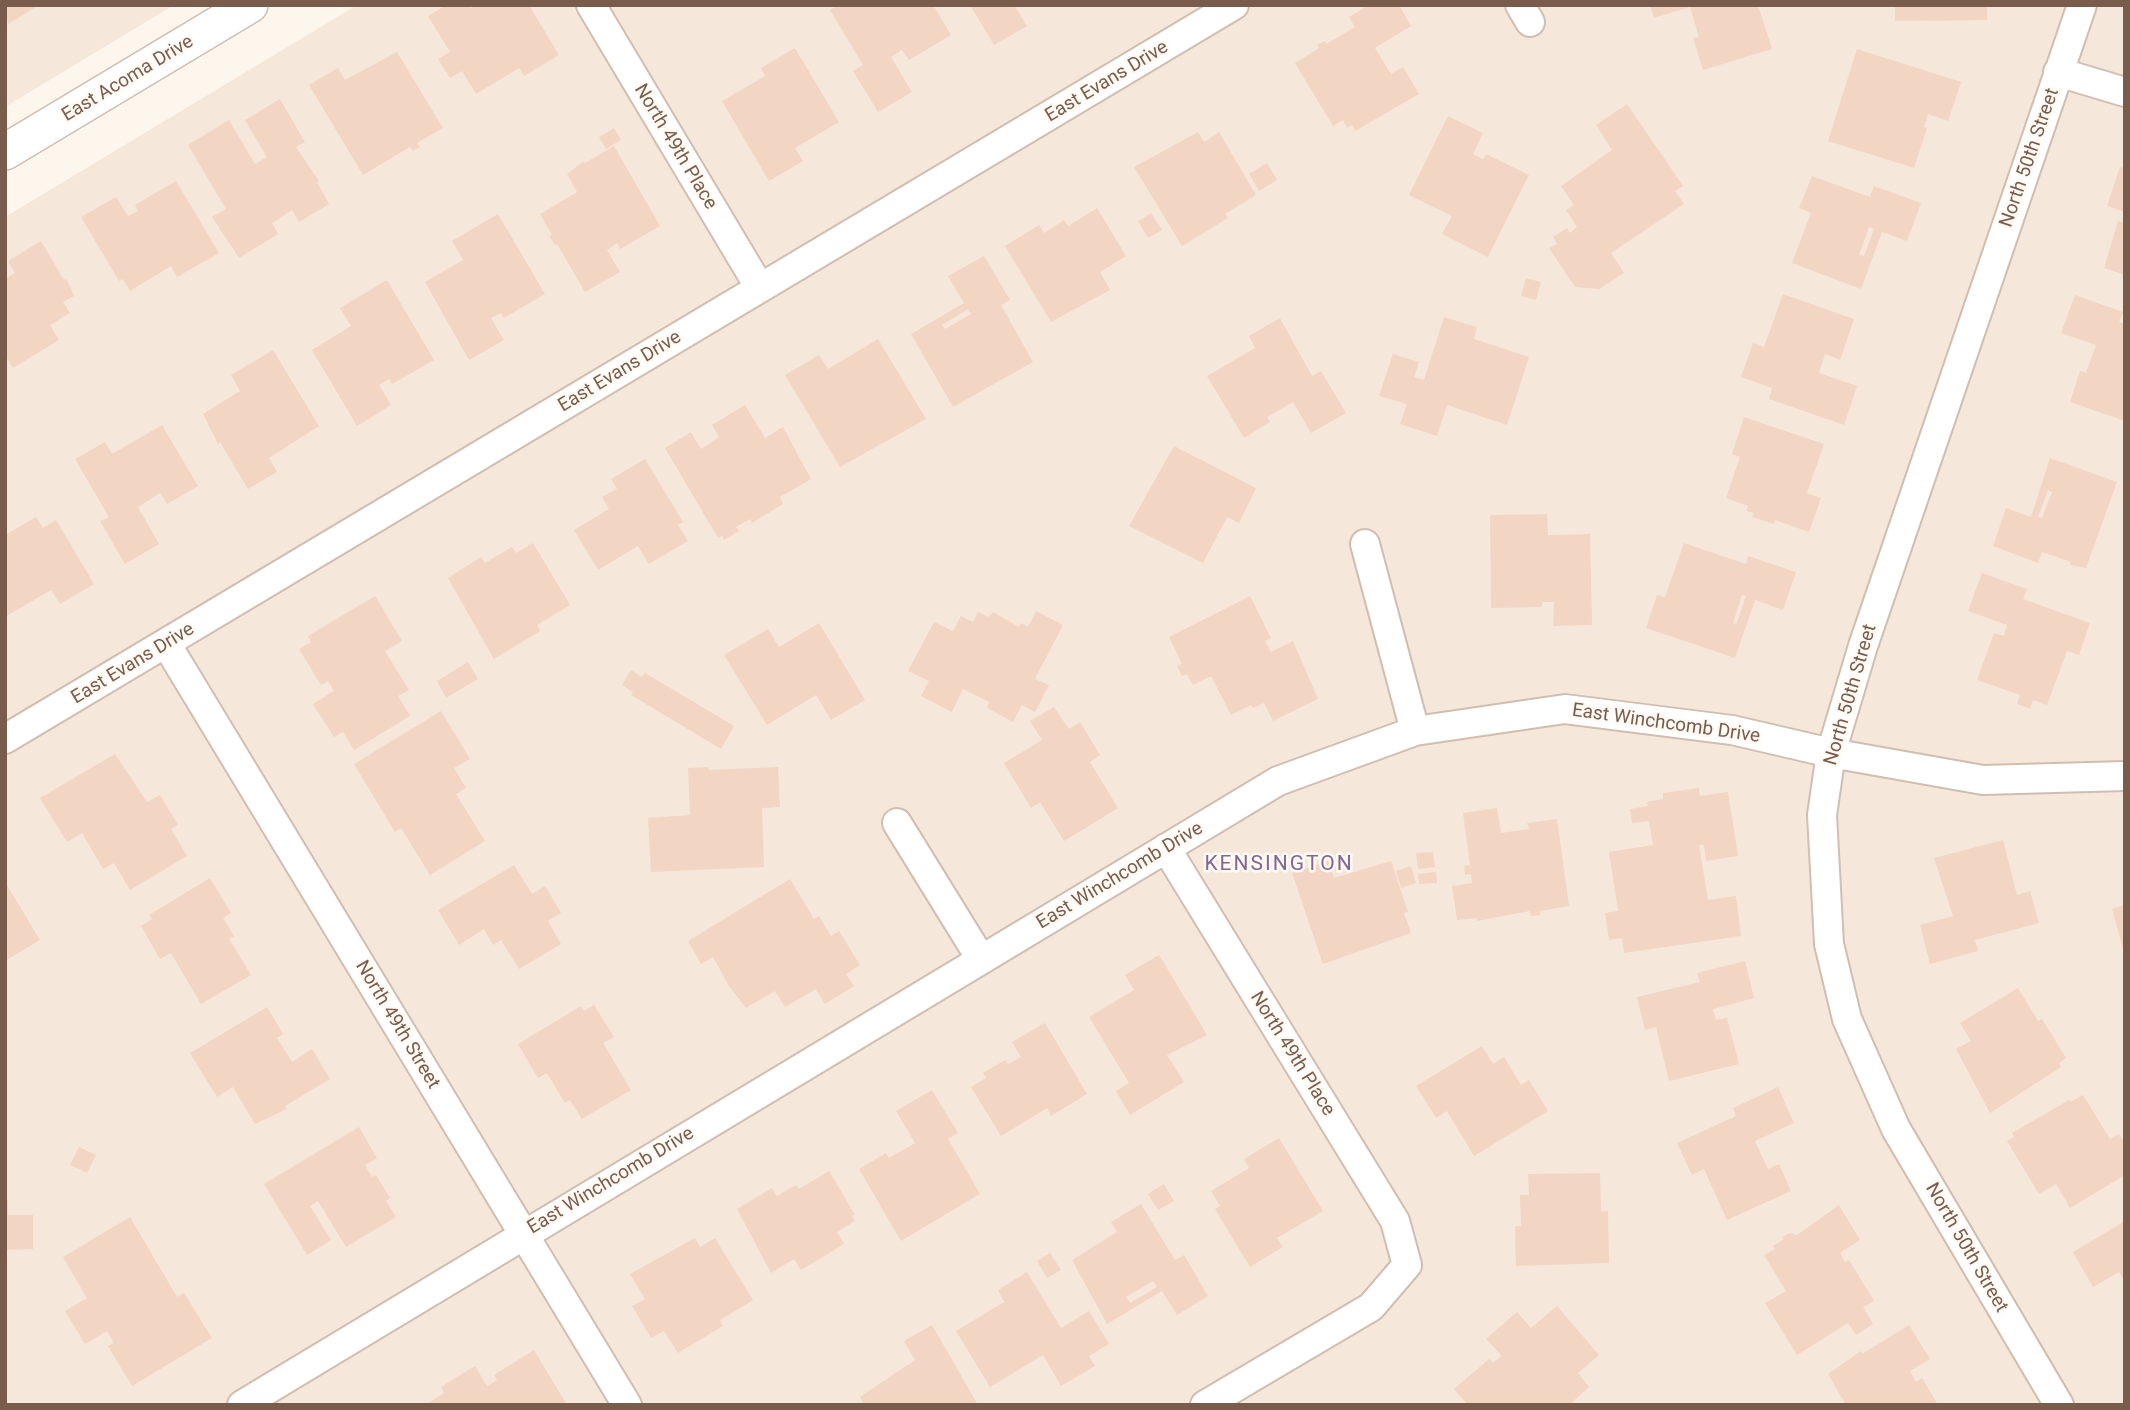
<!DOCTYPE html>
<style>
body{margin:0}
#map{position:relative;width:2130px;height:1410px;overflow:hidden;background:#fdf6ec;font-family:Roboto,sans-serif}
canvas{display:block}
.frame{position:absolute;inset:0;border:7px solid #7a5c4d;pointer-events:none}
</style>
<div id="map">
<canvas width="2130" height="1410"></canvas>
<div class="frame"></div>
</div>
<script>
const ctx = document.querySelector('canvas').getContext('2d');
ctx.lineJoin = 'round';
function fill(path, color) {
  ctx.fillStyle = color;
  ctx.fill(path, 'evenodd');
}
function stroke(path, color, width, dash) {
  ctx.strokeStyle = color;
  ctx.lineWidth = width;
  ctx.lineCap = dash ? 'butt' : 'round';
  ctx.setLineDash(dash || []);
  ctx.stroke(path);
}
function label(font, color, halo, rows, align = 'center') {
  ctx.font = font + ' Roboto,sans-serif';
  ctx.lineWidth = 5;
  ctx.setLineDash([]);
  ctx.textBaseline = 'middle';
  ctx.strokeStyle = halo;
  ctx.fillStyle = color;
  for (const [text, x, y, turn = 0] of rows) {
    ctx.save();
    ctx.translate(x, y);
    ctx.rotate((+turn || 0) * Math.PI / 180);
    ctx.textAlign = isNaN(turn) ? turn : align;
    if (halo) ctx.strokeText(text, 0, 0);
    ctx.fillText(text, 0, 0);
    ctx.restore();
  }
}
fill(new Path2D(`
 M5 5H174L5 107Z
 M357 5H2125V1405H5V217Z`), '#f5e8da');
fill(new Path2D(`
 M5 5H39L8 24Z
 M446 5H469L471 8 476 5H529L559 55 524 76 519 68 476 94 462 71 450 78 438 59 450 52 428 16Z
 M838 5H933L951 35 909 60 902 50 891 57 912 92 878 112 853 71 863 65 830 10Z
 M970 5H1014L1027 26 994 45Z
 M1369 5H1399L1411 26 1375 48 1391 74 1403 67 1419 94 1355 131 1352 125 1347 128 1343 120 1333 126 1295 63 1319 48 1317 45 1325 41 1326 44 1355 27 1349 17Z
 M1650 5H1758L1772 49 1703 70 1693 38 1699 37 1690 7 1654 18Z
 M1895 5H1987V20L1895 21Z
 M795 48 839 122 795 148 803 161 769 181 722 101 765 76 761 68Z
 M1857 49 1961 82 1948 121 1928 114 1924 127 1927 128 1914 168 1828 141Z
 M397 52 443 128 417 143 420 147 413 151 410 147 363 175 309 85 338 68 345 80Z
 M280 99 305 142 296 147 319 181 317 182 329 204 299 222 292 210 272 223 278 234 239 258 212 217 226 209 188 145 229 120 255 164 267 157 245 120Z
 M1627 104 1683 186 1675 191 1684 204 1611 253 1624 273 1599 289 1575 287 1549 248 1557 244 1553 237 1567 228 1570 233 1577 227 1566 210 1574 205 1561 186 1612 150 1596 125Z
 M1448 116 1483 133 1473 154 1483 159 1486 154 1529 175 1488 257 1442 234 1452 216 1409 195Z
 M614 128 621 140 606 149 599 137Z
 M1198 132 1204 142 1219 132 1256 195 1225 214 1228 218 1182 246 1134 167Z
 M614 146 660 226 620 249 617 243 607 250 620 272 585 292 557 244 555 245 549 236 552 235 540 214 577 192 567 174 584 161 585 163Z
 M1267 163 1277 180 1259 191 1249 174Z
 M2120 167 2125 169V212L2107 206Z
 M1812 176 1870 197 1874 186 1921 203 1907 241 1882 232 1861 289 1792 263 1811 213 1799 208ZM1869 227 1874 229 1864 256 1859 255Z
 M176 181 219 253 177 277 171 266 130 291 123 279 119 281 81 217 116 197 128 216 138 211 135 205Z
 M1097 208 1126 256 1100 272 1110 290 1051 322 1005 246 1039 225 1044 233 1064 220 1068 226Z
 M1151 213 1162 230 1148 238 1138 221Z
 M498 214 545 294 504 318 501 313 491 318 504 340 469 360 425 282 463 260 452 241Z
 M2118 221 2125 223V275L2104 268Z
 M41 241 64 280 66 278 74 296 63 302 70 313 50 325 59 340 13 368 5 355V279L15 273 8 261Z
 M984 256 1010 300 1001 305 1033 362 953 407 911 334 964 303 948 276ZM968 309 971 314 945 329 942 325Z
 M1526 278 1541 282 1536 300 1521 296Z
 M387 280 434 360 392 384 389 379 379 385 391 405 357 426 312 350 351 326 340 308Z
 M1783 294 1854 319 1840 360 1825 354 1819 373 1857 386 1844 425 1769 399 1772 388 1741 377 1753 343 1764 347Z
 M2075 295 2123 312 2119 322 2125 324V421L2070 402 2080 371 2086 373 2096 345 2061 333Z
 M1444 317 1477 327 1474 339 1529 357 1507 425 1447 405 1437 436 1400 424 1407 404 1379 396 1393 354 1419 362 1414 377 1424 380Z
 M1280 318 1312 376 1321 371 1346 413 1311 433 1293 402 1267 417 1270 422 1244 438 1207 376 1255 348 1249 336Z
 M878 339 926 419 840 467 785 375 819 355 828 369Z
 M273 350 319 426 269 458 277 472 248 489 220 442 218 444 203 414 240 391 231 375Z
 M745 405 765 438 783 427 811 479 780 497 783 504 752 523 750 519 736 527 739 531 724 540 722 536 718 538 665 448 691 432 701 449 719 437 712 425Z
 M1744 417 1824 444 1807 493 1821 498 1809 532 1775 520 1774 524 1752 517 1754 513 1746 511 1748 506 1726 498 1740 457 1732 454Z
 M162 425 198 486 167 504 160 493 138 507 159 544 125 564 100 521 109 517 75 459 105 442 112 454Z
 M1174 446 1256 488 1239 523 1227 517 1203 563 1129 526Z
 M2050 458 2117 482 2086 568 2070 565 2071 562 2042 552 2038 563 1993 546 2006 508 2031 517ZM2048 490 2052 492 2042 518 2038 517Z
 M645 459 683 522 678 525 688 541 649 564 638 546 598 570 574 530 609 509 602 497 617 489 611 479Z
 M1547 514 1548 535 1590 534 1592 625 1553 626 1554 602H1542V607L1491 608 1490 515Z
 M36 517 43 528 56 520 94 584 60 604 51 590 5 617V535Z
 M533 543 570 605 537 625 540 631 494 659 448 578 481 557 485 563 512 547 516 553Z
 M1684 543 1746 564 1748 556 1796 572 1783 610 1755 600 1735 658 1646 628 1657 595 1665 597ZM1742 595 1746 596 1736 625 1733 623Z
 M1982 573 2027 589 2023 599 2090 623 2079 655 2067 651 2047 705 2033 700 2030 709 2017 704 2020 695 1977 680 1994 633 2004 636 2007 625 1968 611Z
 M375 596 402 641 385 651 409 690 398 696 410 716 354 750 343 732 334 737 313 704 334 691 328 681 321 685 299 649 311 642 308 636Z
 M1250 596 1271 638 1265 641 1271 652 1293 641 1318 699 1273 721 1264 703 1253 708 1251 705 1231 715 1211 676 1193 685 1187 674 1182 676 1177 666 1182 664 1169 637Z
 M1036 611 1063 625 1035 679 1049 685 1035 712 1022 705 1013 722 987 708 989 702 963 689 952 712 921 696 929 681 908 671 934 622 953 631 961 616 973 622 978 612 989 617 993 612 1019 627 1021 623 1028 627Z
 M819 623 865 700 831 720 816 695 767 725 724 655 768 629 779 647Z
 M468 662 478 679 446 698 437 681Z
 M631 670 642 677 645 673 734 726 721 749 631 695 633 692 622 685Z
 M1054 707 1069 729 1080 722 1100 755 1090 762 1118 808 1064 841 1040 802 1031 808 1004 763 1042 740 1030 721Z
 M441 711 470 759 454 768 466 788 456 794 485 841 430 875 401 828 395 832 354 764Z
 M115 754 147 802 160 795 178 825 171 829 187 856 130 890 114 863 103 869 82 833 67 842 40 798Z
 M708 767 709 770 778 767 780 807 762 808 764 867 651 872 648 818 690 815 688 768Z
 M1699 788 1700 796 1728 792 1738 856 1706 861 1704 845H1699L1708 900 1736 896 1741 936 1624 953 1622 938 1609 940 1605 913 1618 911 1609 852 1653 845 1649 821 1632 823 1630 809 1648 806 1647 802 1663 799V793Z
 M1497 808 1501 833 1529 829 1527 823 1557 819 1569 906 1540 911V915L1531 916 1530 911 1477 921V918L1457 920 1452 886 1472 883 1471 874 1465 875 1464 866 1470 865 1463 813Z
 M2003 840 2017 895 2030 891 2039 923 1975 940 1978 951 1930 964 1920 925 1953 916 1934 858Z
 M1433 852 1435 867 1418 869 1416 853Z
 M1328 861 1334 878 1391 861 1408 912 1404 913 1411 933 1323 964 1292 873Z
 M514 865 532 894 545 886 561 913 548 921 561 944 519 969 501 940 493 945 484 929 459 945 438 910Z
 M1411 866 1416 883 1401 888 1396 871Z
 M1436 872 1437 883 1419 884 1418 874Z
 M210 878 231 913 223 918 234 936 229 939 251 975 201 1004 171 953 160 959 141 926 152 919 149 915Z
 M790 879 814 919 819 916 831 936 839 931 860 965 846 974 854 986 825 1004 816 989 785 1007 775 991 746 1008 729 986 713 957 701 964 688 941Z
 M5 882 40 940 5 961Z
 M2125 905V952H2124L2112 909Z
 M1159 955 1207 1035 1167 1055 1184 1082 1130 1115 1116 1091 1129 1083 1089 1017 1134 990 1125 975Z
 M1745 961 1754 998 1713 1009 1716 1020 1727 1018 1739 1064 1669 1081 1656 1027 1645 1030 1637 997 1700 982 1697 973Z
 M2018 988 2038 1021 2042 1019 2066 1058 2059 1063 2061 1067 1990 1113 1956 1049 1971 1041 1960 1023Z
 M594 1005 614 1037 603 1043 631 1090 582 1119 570 1100 565 1103 547 1073 538 1078 518 1044 581 1006 584 1011Z
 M267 1007 283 1034 277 1038 292 1062 312 1049 330 1079 285 1106 287 1109 255 1124 233 1087 217 1097 190 1053Z
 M1045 1023 1087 1094 1051 1116 1047 1108 1001 1136 971 1087 986 1078 983 1073 1005 1060 1008 1064 1021 1057 1012 1042Z
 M1482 1046 1493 1064 1504 1057 1521 1085 1529 1080 1548 1111 1474 1156 1447 1111 1436 1118 1416 1086Z
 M1778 1087 1794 1123 1755 1141 1768 1169 1779 1164 1791 1191 1727 1220 1704 1169 1692 1175 1677 1143 1736 1116 1733 1108Z
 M932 1090 958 1133 948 1139 980 1194 901 1241 859 1169 886 1153 889 1158 915 1143 896 1111Z
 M2083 1095 2110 1139 2119 1134 2125 1144V1175L2070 1208 2056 1184 2039 1194 2007 1141 2014 1137 2012 1133 2069 1100 2070 1102Z
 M359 1127 377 1158 365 1165 372 1177 376 1175 390 1198 386 1201 396 1217 346 1247 318 1201 310 1206 331 1240 307 1255 264 1184Z
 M1279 1138 1323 1211 1277 1238 1283 1247 1250 1267 1215 1209 1220 1206 1211 1191 1249 1168 1244 1159Z
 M79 1147 96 1155 87 1173 70 1165Z
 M829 1171 855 1215 852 1216 855 1221 837 1232 844 1244 801 1270 794 1259 771 1273 737 1209 772 1188 777 1196 796 1185 799 1189Z
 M1600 1173 1601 1211H1608L1609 1263 1516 1266 1515 1226H1521L1520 1195H1529L1528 1174Z
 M1164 1184 1174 1201 1158 1210 1148 1194Z
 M5 1200H8V1215H33V1249L5 1250Z
 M1141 1204 1175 1260 1184 1255 1208 1296 1177 1315 1162 1291 1107 1324 1072 1260 1117 1232 1111 1222ZM1153 1281 1157 1287 1130 1303 1126 1297Z
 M1839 1205 1860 1240 1840 1253 1845 1262 1849 1260 1874 1301 1863 1307 1873 1324 1856 1335 1848 1323 1797 1355 1765 1303 1786 1291 1764 1255 1775 1249 1773 1246 1784 1239 1782 1237 1790 1233 1797 1235Z
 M130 1217 177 1297 184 1293 212 1338 132 1386 108 1346 114 1343 107 1331 85 1344 65 1311 87 1298 63 1257Z
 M2125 1221V1282L2119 1272 2093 1287 2073 1252Z
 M695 1238 700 1247 715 1238 753 1300 720 1320 723 1326 678 1353 664 1331 651 1338 632 1306 645 1299 630 1274Z
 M1050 1253 1061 1270 1047 1278 1037 1261Z
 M1027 1272 1061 1328 1089 1311 1109 1344 1089 1356 1095 1366 1061 1386 1043 1355 990 1387 956 1331 1004 1302 998 1290Z
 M1557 1306 1599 1355 1578 1373 1589 1387 1569 1405H1468L1454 1389 1489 1359 1493 1363 1502 1356 1486 1339 1517 1312 1531 1328Z
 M932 1325 978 1405H864L860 1397 915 1360 904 1341Z
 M1909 1325 1930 1359 1910 1371 1916 1382 1922 1378 1938 1405H1846L1828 1374 1861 1351 1862 1354Z
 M534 1350 567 1405H425L444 1393 441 1387 475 1366 487 1386 497 1380 494 1375Z`), '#f3d5c3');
const minor = new Path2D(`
 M591 5 760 288
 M1520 5 1530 22
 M2058 72 2125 92
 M1365 544 1415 731
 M167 645 627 1405
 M5 739 1234 5
 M897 823 981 959
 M1166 848 1395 1221 1407 1265 1371 1307 1205 1405
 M242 1405 1278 781 1415 731 1565 709 1732 730 1831 753 1983 780 2125 776
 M2059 1405 1896 1129 1847 1019 1829 944 1822 815 1831 753 1863 646 2082 5`);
const tertiary = new Path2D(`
 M5 152 250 5`);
stroke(minor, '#d1beb0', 32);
stroke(tertiary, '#d1beb0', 38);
stroke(minor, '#fff', 28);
stroke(tertiary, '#fff', 35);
label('19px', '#7a5c4d', '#fffaf3', [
 ["East Acoma Drive",128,79,-31],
 ["East Evans Drive",1107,82,-31],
 ["North 49th Place",675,147,59],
 ["North 50th Street",2030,158,-71],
 ["East Evans Drive",620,372,-31],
 ["East Evans Drive",133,664,-31],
 ["North 50th Street",1851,695,-74],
 ["East Winchcomb Drive",1666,724,8],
 ["East Winchcomb Drive",1120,876,-31],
 ["North 49th Street",397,1025,59],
 ["North 49th Place",1292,1054,58],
 ["East Winchcomb Drive",611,1181,-31],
 ["North 50th Street",1966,1248,60]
]);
ctx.letterSpacing = '2px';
label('21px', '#846695', '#fffaf3', [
 ["KENSINGTON",1279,865]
]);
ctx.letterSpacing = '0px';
</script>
